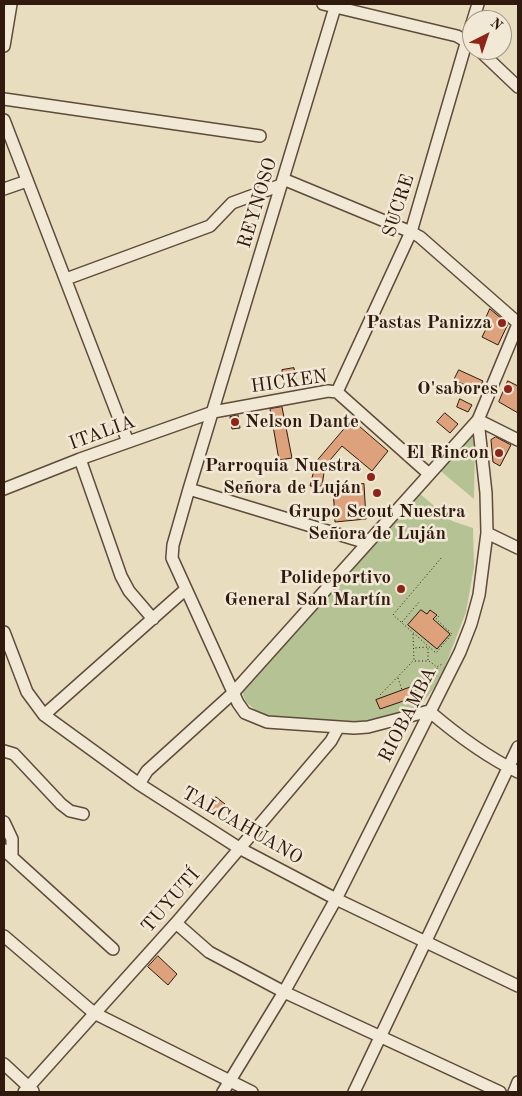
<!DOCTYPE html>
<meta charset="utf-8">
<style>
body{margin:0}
#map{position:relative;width:522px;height:1096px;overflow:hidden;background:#e9ddc0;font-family:"Old Standard TT",serif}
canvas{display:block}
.frame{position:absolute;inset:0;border:5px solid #301a0e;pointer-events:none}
.north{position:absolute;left:462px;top:10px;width:50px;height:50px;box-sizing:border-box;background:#f1e9d6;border:1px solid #a49686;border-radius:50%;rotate:41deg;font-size:14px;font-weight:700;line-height:20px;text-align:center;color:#301a0e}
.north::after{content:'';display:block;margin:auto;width:18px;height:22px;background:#8f2418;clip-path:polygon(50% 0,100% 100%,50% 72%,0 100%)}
</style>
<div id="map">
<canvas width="522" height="1096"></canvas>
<div class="frame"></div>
<div class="north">N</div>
</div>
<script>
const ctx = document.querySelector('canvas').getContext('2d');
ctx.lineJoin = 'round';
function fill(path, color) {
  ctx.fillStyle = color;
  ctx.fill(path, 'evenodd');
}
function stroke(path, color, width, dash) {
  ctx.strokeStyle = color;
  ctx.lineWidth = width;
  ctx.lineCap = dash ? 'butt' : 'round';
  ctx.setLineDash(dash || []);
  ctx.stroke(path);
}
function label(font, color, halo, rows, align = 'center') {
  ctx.font = font + ' "Old Standard TT",serif';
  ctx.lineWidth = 5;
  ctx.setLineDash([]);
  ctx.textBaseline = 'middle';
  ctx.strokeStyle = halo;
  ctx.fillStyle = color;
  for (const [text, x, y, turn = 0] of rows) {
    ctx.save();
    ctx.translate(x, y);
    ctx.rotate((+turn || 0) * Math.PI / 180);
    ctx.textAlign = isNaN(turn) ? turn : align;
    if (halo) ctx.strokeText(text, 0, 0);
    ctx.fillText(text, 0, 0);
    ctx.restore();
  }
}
fill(new Path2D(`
 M472 434 475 440 474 499 437 468Z
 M419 493 452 521 473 528 474 567 466 612 444 669 433 689 425 700 416 707 399 714 366 722 341 723 261 715 246 702 242 692Z`), '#b4c294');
const building = new Path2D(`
 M490 309 508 324 498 345 482 337 487 327 483 325Z
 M294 368 297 386 285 388 282 370Z
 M459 370 483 381 478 391 454 380Z
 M508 381 518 386V413L499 402Z
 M460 399 472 405 468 412 457 407Z
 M282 407 292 458 279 460 270 409Z
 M445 413 458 424 450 433 437 422Z
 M238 415 240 428 232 429 230 417Z
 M352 420 388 451 372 471 342 446 325 466 322 486H310L316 462Z
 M496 437 511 445 500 466 493 462 491 440Z
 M364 484 366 519 335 522 333 486Z
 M421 610 427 614 430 610 437 615 433 619 450 634 437 649 408 625Z
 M414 686 418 696 380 709 376 700Z
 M216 797 225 804 216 816 207 810Z
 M158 956 177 974 168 985 148 967Z`);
fill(building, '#dda17c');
stroke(building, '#301a0e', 1);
const minor = new Path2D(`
 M323 4 457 36 472 45
 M336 4 189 489 173 545 172 558 238 703 245 713 267 722 354 728 368 727 429 711
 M473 20 478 4
 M4 46 11 4
 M479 50 518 87
 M4 99 260 136
 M4 120 128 442
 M283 179 411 232 420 237 518 323
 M4 189 27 181
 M66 279 210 226 232 203 281 185
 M337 392 411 232 472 23
 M478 420 518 440
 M80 459 121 576 129 591 153 619
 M4 489 80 459 213 412 328 391 337 392 429 474
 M189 489 367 543
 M487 533 518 548
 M4 632 27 692 44 715 139 784 239 848 336 899 518 986
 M429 711C457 735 485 756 518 772
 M44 715 186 589
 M4 751 14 754 61 804 70 811 83 814
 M139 784 147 771 233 693 478 420
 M4 822 12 839V856
 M4 850 113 949
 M176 923 209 952 284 992 500 1092
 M4 936 94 1013 252 1092
 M4 1064 33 1091
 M24 1092 176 923 331 741 338 728
 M223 1092 284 992 336 899 460 652 471 624 479 595 487 533 486 493 478 420 518 324
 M354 1092 518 747
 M514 1092 518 1082`);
stroke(minor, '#5e4b3a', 14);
stroke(new Path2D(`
 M439 616 436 619 452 634 436 653 393 615 442 557
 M402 622 420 601
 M413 634 414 661H428V647L414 648
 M429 661 437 667 442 664
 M436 676 437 668
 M398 678 402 690
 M380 695 413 661`), '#301a0e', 1, [1, 2.5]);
stroke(minor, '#f1e9d6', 11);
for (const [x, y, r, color] of [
 [502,323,5,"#8f2418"],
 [508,389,5,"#8f2418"],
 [235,422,5,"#8f2418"],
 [499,453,5,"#8f2418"],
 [371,477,5,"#8f2418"],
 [377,493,5,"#8f2418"],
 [401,589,5,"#8f2418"]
]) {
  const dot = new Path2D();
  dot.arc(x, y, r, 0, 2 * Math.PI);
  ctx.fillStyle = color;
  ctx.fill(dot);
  stroke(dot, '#f1e9d6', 2);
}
label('19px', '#301a0e', '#f1e9d6', [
 ["REYNOSO",258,203,-73],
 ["SUCRE",399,206,-72],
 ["HICKEN",289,382,-8],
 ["ITALIA",102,433,-20],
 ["RIOBAMBA",408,715,-63],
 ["TALCAHUANO",242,826,30],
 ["TUYUTÍ",171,901,-49]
]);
label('bold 19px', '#301a0e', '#f1e9d6', [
 ["Pastas Panizza",492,323],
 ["O'sabores",498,389],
 ["Nelson Dante",245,422,"left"],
 ["El Rincon",489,453],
 ["Parroquia Nuestra",361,466],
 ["Señora de Luján",361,488],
 ["Grupo Scout Nuestra",377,512,"center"],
 ["Señora de Luján",377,534,"center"],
 ["Polideportivo",391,578],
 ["General San Martín",391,600]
], 'right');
</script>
